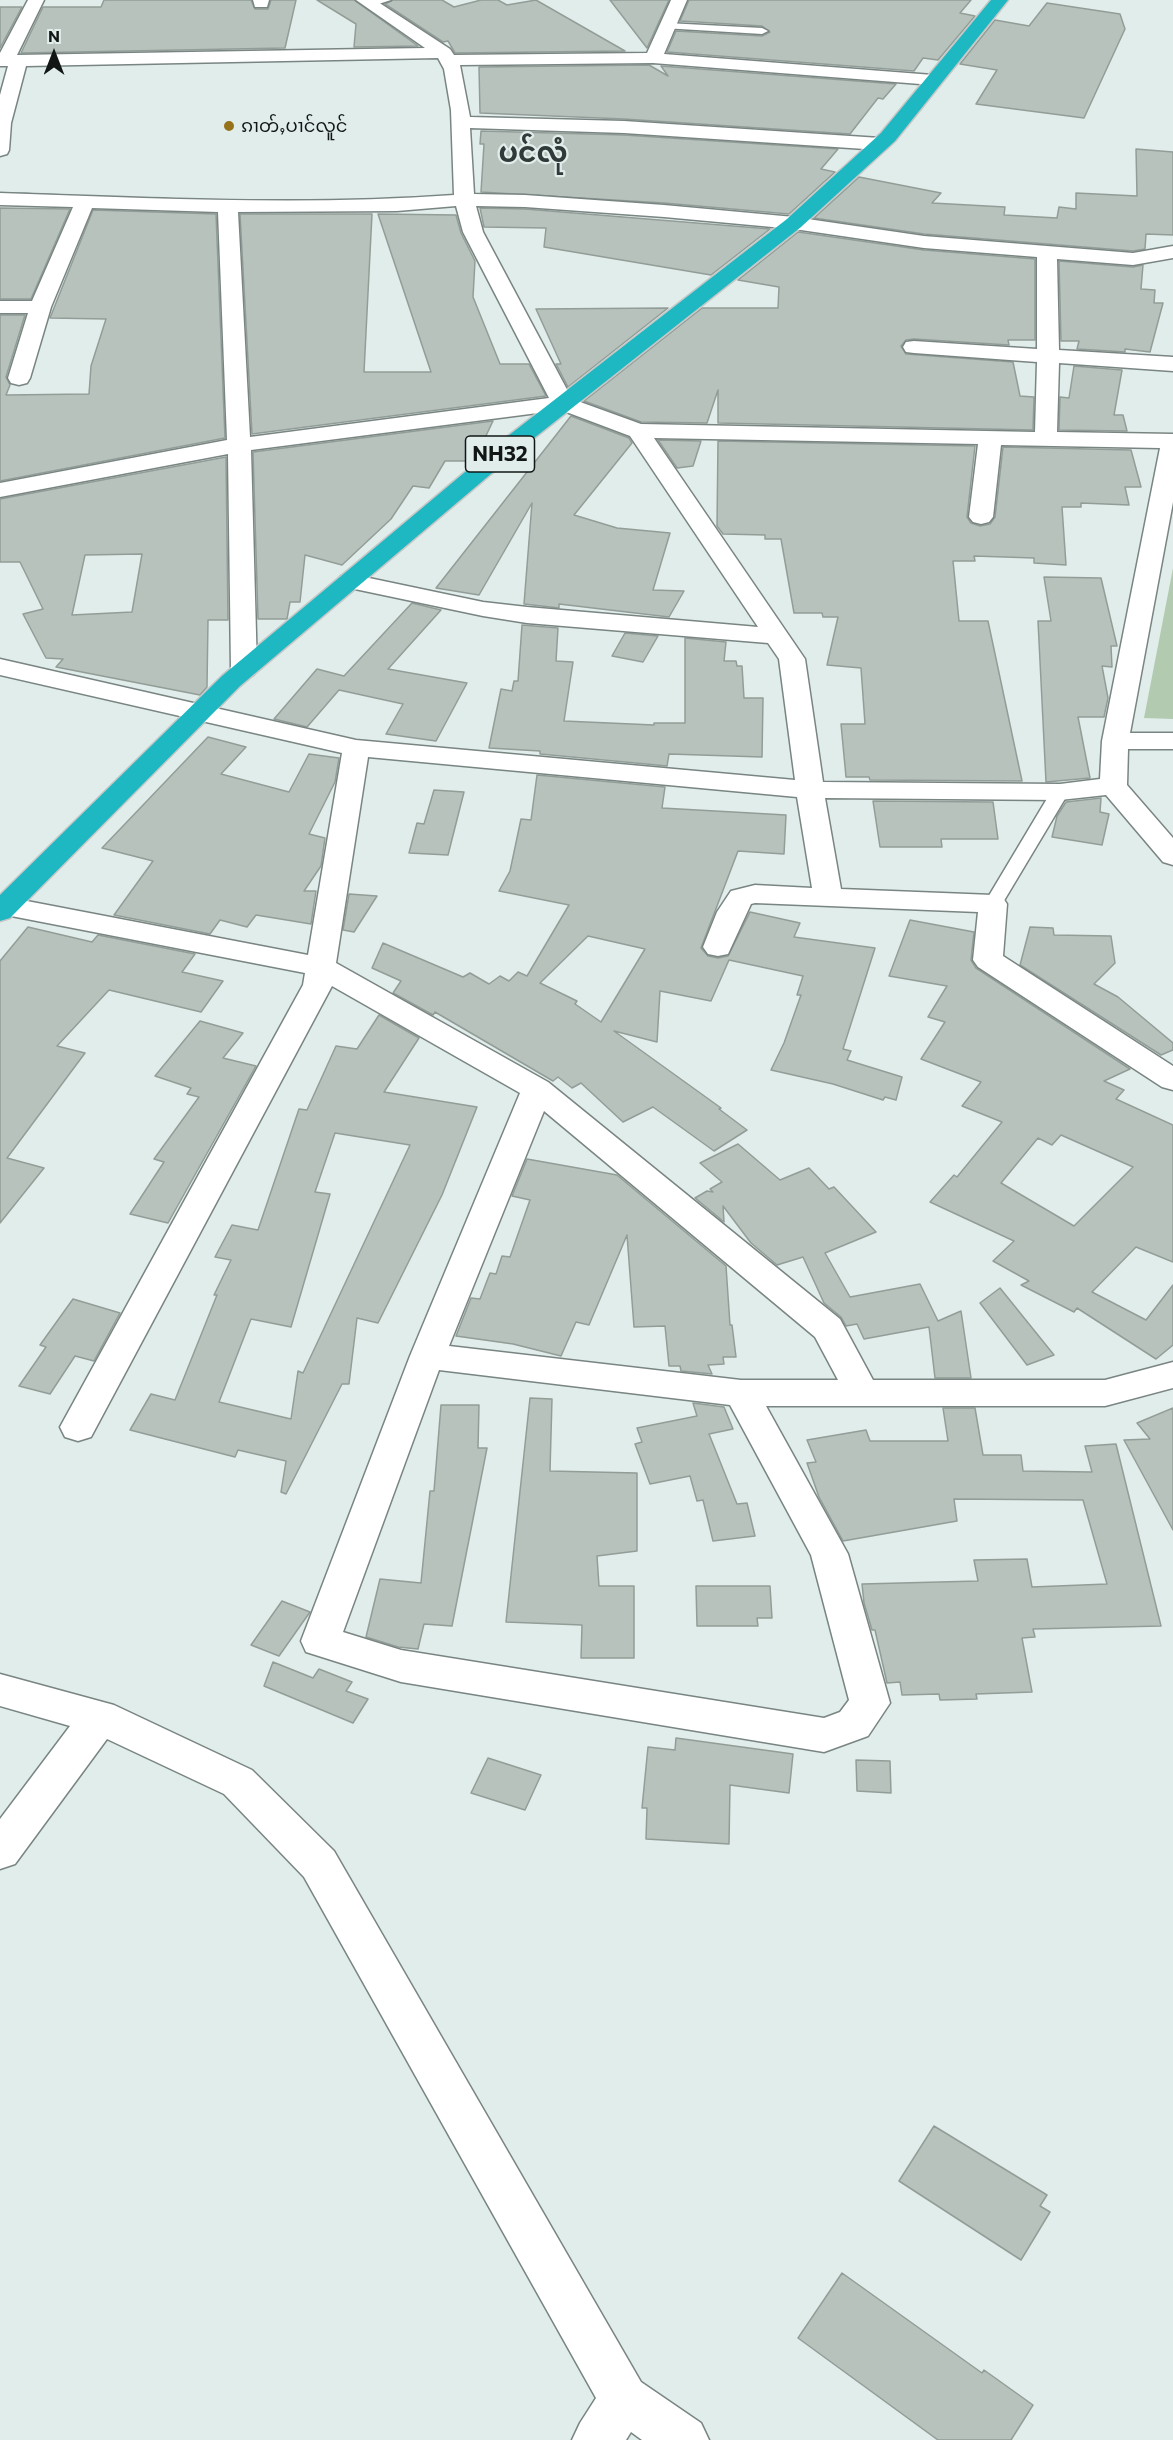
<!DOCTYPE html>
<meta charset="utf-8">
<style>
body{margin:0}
#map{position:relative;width:1173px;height:2440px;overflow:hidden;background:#e1edeb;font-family:Commissioner,sans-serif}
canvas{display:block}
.north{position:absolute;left:24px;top:24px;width:60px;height:60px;-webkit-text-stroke:4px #e1edeb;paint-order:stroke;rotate:0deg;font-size:16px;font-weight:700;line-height:24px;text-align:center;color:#121716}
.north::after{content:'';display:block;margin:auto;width:21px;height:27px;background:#121716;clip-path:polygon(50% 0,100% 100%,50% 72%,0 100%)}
</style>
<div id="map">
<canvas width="1173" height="2440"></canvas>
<div class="north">N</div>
</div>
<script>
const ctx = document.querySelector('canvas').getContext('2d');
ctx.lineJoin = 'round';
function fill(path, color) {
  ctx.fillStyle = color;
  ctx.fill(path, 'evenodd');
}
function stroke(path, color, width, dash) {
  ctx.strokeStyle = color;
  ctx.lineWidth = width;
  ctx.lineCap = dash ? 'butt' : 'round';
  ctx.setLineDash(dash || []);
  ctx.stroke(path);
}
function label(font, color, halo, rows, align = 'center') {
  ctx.font = font + ' Commissioner,"Noto Sans Myanmar",sans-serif';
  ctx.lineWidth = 4.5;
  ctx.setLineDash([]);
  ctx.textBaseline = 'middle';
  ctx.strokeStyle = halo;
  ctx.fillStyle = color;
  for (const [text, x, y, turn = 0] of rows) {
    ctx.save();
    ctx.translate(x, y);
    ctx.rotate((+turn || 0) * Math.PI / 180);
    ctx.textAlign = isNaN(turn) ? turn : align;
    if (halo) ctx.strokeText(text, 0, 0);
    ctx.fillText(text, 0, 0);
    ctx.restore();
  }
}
fill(new Path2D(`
 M1173 568V719L1144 718Z`), '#b2cbb0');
const building = new Path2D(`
 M104 0H251L255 9H268L271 0H296L285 48 21 53 43 7H101Z
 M317 0H354L418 46 354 47 356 24Z
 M393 0H442L454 7 481 0H498L507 5 536 0 625 51 455 53 448 41 443 42 385 4Z
 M610 0H669L647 48Z
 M689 0H971L960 13 975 16 938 60 923 58 914 71 667 52 676 31 762 36 770 32 762 26 680 21Z
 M1047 3 1120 14 1125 29 1084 118 976 104 997 70 960 64 995 20 1029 26Z
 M0 7H22L0 48Z
 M649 65 668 76 661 66 896 84 883 99 878 98 850 134 624 119 480 113 479 67Z
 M481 131 624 135 838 149 821 169 835 172 789 214 664 203 481 192 484 144H480Z
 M1136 149 1173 152V235L1146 234 1145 249 1133 251 924 234 814 218 859 177 941 193 932 203 1005 207 1004 215 1057 218 1059 207 1076 209V193L1137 196Z
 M0 208 70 209 31 299H0Z
 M480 208 525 209 770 229 711 275 544 247 546 228 484 227Z
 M93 210 216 214 225 438 0 481V315H25L6 377 10 385 6 395 89 394 91 366 106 319 50 318Z
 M240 214H372L364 372H431L378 214 456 215 461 233 475 261 473 297 500 364H529L546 396 252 434Z
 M798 232 924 250 1035 259V340H1008L1009 345 914 339 906 340 901 346 906 354 1013 362 1020 396 1034 397 1033 430 718 423V390L707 423 641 422 584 401 702 308H778L779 287 738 280Z
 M1059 261 1133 267 1143 265 1141 289 1155 290 1154 303H1163L1150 352 1125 349V352L1077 349 1079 341H1061Z
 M668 308 568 387 556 364H561L536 309Z
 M1074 366 1122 370 1114 415H1123L1127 431 1059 430 1060 397 1069 398Z
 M571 416 629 438 632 443 574 515 617 528 670 533 653 590 684 591 669 617 559 604V608L524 604 532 503 479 595 436 588Z
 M493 421 474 461H445L429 488 413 486 391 519 342 565 305 555 300 602H290L287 619H258L253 452Z
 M658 440 701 441 693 466 677 468Z
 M718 441 975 446 967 517 971 523 980 526 990 524 995 517 1003 447 1131 450 1141 487H1125L1129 505 1081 503V507H1062L1066 565 1034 563V558L974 556 975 561H953L959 621H988L1022 781 870 780 869 777H846L841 724H865L861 668 827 665 838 617H823L822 613H794L781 539H765V535L723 534 717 526Z
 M226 457 228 620H208L207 687 200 695 56 667 63 659 46 658 23 614 43 609 20 562H0V499ZM142 554 132 612 72 615 85 555Z
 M1044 577 1101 578 1117 646H1111L1112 667 1102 666 1108 698 1104 717H1078L1090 778 1046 782 1038 621H1051Z
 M412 603 441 610 388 669 467 683 436 741 386 734 403 704 339 690 307 727 274 719 317 669 344 676Z
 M522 625 558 628 556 661 573 662 564 721 654 725V723H685V638L726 642 724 661H736L737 666H742L744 698H763L762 757 669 754 667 766 540 754V751L489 748 501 689 512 691 514 681H518Z
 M625 633 658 636 643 662 612 656Z
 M208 737 246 747 221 774 289 792 309 754 339 758 335 782 309 834 325 838 321 866 304 891H316L311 924 256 915 247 927 220 920 210 934 114 915 153 861 102 848Z
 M537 775 665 787 662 808 786 815 784 854 738 851 701 948 708 956 718 958 728 956 750 912 800 923 794 937 875 948 843 1049 851 1051 847 1060 902 1077 896 1100 885 1097 883 1100 833 1084 771 1070 784 1043 801 995H797L803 976 729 960 711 1001 660 991 657 1042 614 1031 721 1108 719 1109 747 1130 714 1151 653 1107 623 1122 581 1083 572 1088 558 1077 553 1081 435 1012 433 1015 393 993 401 981 372 968 383 943 463 977 470 973 489 984 500 976 509 981 518 972 527 976 569 905 499 891 510 871 521 819 531 820ZM588 936 645 949 601 1022 575 1004 577 1001 540 983Z
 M434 790 464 792 448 855 409 853 417 823 424 824Z
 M1101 798 1100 812 1109 814 1102 845 1052 837 1057 816 1066 802Z
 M873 801 993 802 998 839H941L942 847H880Z
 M349 894 377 896 354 932 343 930Z
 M910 920 974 932 971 960 976 968 1130 1069 1104 1081 1124 1090 1116 1099 1173 1125V1262L1136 1247 1092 1292 1146 1320 1173 1285V1345L1156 1359 1077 1308 1074 1312 1021 1285 1029 1281 993 1261 1014 1241 930 1202 954 1175 957 1177 1002 1122 962 1106 981 1082 921 1059 945 1022 928 1017 947 986 889 976ZM1061 1135 1133 1167 1074 1226 1001 1183 1038 1138 1052 1145Z
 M28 927 92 942 98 935 195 954 182 972 223 981 201 1012 109 990 57 1046 85 1053 7 1158 44 1168 0 1223V961Z
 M1030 927 1053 928 1054 935 1111 936 1115 963 1094 984 1118 997 1173 1043V1050L1161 1055 1020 965Z
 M379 1015 419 1038 384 1092 477 1107 442 1195 378 1323 357 1318 349 1384H342L286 1494 281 1492 286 1461 238 1450 235 1457 130 1430 151 1394 175 1400 217 1295H214L231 1260 215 1257 232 1225 258 1230 299 1109 307 1110 336 1046 357 1049ZM335 1133 410 1145 303 1373 298 1371 291 1419 219 1402 251 1319 291 1327 330 1194 315 1192Z
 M200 1021 243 1033 223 1058 256 1066 168 1223 130 1214 164 1162 154 1159 199 1097 187 1094 191 1088 155 1076Z
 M738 1144 780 1180 809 1168 829 1189 834 1187 876 1232 825 1253 850 1297 920 1284 938 1321 961 1311 971 1378H935L929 1327 864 1339 857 1324 846 1326 841 1317 824 1303 803 1257 777 1265 751 1243 723 1206 724 1222 695 1198 707 1191 713 1192 710 1189 722 1182 700 1163Z
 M527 1159 617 1175 726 1266 730 1325H732L736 1357H723L724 1364 708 1365 712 1374 681 1371 680 1366H669L665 1326 634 1327 627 1235 589 1325 576 1322 561 1356 513 1344 456 1336 471 1298 480 1299 490 1273 496 1274 502 1256 510 1257 530 1200 512 1196Z
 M1000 1288 1054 1355 1027 1365 980 1303Z
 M73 1299 120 1313 94 1361 75 1356 50 1394 19 1386 46 1347 40 1345Z
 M530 1398 552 1399 550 1471 637 1473V1551L597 1556 599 1586H634V1658H581L582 1625 506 1622Z
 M693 1403 724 1407 733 1429 709 1434 737 1504 747 1503 755 1536 713 1541 703 1500 697 1501 690 1476 650 1484 635 1444 642 1442 637 1428 697 1416Z
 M441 1405H479L478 1448H487L452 1626 424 1624 418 1649 398 1647 366 1637 380 1579 421 1583 430 1491H434Z
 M943 1408H975L983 1455H1021L1023 1471 1092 1472 1085 1446 1116 1444 1161 1626 1033 1629 1035 1637 1022 1638 1032 1692 976 1694 977 1699 940 1700 939 1694 902 1695 900 1682 887 1683 875 1630H872L864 1603 862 1584 978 1581 974 1560 1027 1559 1032 1587 1107 1584 1083 1500 954 1499 957 1521 843 1541 819 1497 807 1463 816 1462 807 1440 866 1430 870 1441H948Z
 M1173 1408V1530L1124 1440 1150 1439 1137 1423Z
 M696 1586H770L772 1618H757L758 1626H697Z
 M282 1601 310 1612 279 1656 251 1645Z
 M273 1662 313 1678 319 1669 352 1682 346 1691 368 1699 353 1723 264 1686Z
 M676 1738 793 1754 789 1793 730 1785 729 1844 646 1839 647 1808H642L648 1747 675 1750Z
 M488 1758 541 1775 525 1810 471 1793Z
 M856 1760 890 1761 891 1793 857 1791Z
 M934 2126 1047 2195 1040 2206 1050 2212 1021 2260 899 2181Z
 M842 2273 982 2373 984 2370 1033 2405 1011 2440H938L798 2338Z`);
fill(building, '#b7c2bc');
stroke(building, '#939d98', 1.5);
const lane = new Path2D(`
 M372 0H391L369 7 364 4Z
 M667 23 762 28 768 31 762 34 663 28 661 26Z
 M1060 787 1066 788 1069 792 1002 904 999 908H987L984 904 1051 792 1054 788Z`);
const street = new Path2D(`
 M28 0H44L17 55 425 48 356 0H375L450 49 454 55 647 53 671 0H687L664 54 933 75 939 76 942 80 939 84 933 85 653 63 460 65 470 117 624 121 880 138 887 140 889 144 887 148 880 150 624 133 470 128 474 194 525 195 664 205 794 217 924 236 1133 253 1173 246V258L1133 265 1057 259 1059 350 1173 357V371L1059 363 1057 432 1173 434V502L1130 733H1173V749H1128L1127 785 1173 838V865L1163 862 1106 795 1060 800 825 798 841 889 993 895 1003 898 1007 904 1003 956 1173 1066V1090L1162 1087 978 967 973 960 978 912 755 903 751 904 728 954 718 956 708 954 703 947 717 912 731 891 755 885 812 888 797 797 368 757 336 963 548 1082 840 1319 873 1380H1105L1173 1362V1388L1105 1406H766L848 1554 890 1703 868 1736 824 1752 401 1682 306 1652 301 1641 410 1356 520 1093 332 986 91 1437 78 1441 65 1437 60 1427 303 985 305 973 6 915 0 913V899L6 897 308 955 342 753 0 675V659L356 740 795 780 779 659 768 643 527 623 483 616 350 588 341 586 338 581 341 576 350 574 483 602 527 607 758 627 630 436 561 410 251 450 257 670 253 675 244 678 235 675 231 670 228 454 0 497V483L227 440 218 212 92 208 51 307 30 378 27 383 19 385 11 383 8 378 28 313H0V301H32L73 207 0 205V193C151 198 303 206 454 195L451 110 444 69 438 58 26 66 11 123 9 150 7 154 0 156V95L8 66H0V53ZM456 206 463 232 549 398 250 437 238 212 397 211ZM476 206 525 207 664 217 794 229 924 248 1037 257V349L914 341 906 342 903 347 906 352 914 353 1037 362 1035 432 641 424 572 399 483 232ZM654 438 978 444 969 517 973 522 981 524 989 522 993 517 1001 445 1160 448 1102 741 1100 779 1060 784 823 782 805 659ZM544 1111 815 1337 838 1380H741L449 1346ZM439 1370 730 1405 811 1555 849 1700 840 1712 824 1718 401 1650 343 1632Z
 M253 0H269L267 7H255Z
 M0 1674 114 1705 252 1770 334 1851 641 2382 701 2423 709 2440H642L631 2432 626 2440H572L580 2423 596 2398 304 1877 224 1794 107 1739 15 1864 0 1869V1819L70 1726 0 1706Z`);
const highway = new Path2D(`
 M991 0H1008L895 141 801 227 524 446 240 686 10 918 0 921V895L222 676 508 436 787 219 881 133Z`);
stroke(lane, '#798582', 3);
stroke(street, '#798582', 3);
stroke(highway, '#c6c7c7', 3);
fill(lane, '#fff');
fill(street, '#fff');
fill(highway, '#1eb8c2');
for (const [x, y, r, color] of [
 [229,126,6,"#96721b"]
]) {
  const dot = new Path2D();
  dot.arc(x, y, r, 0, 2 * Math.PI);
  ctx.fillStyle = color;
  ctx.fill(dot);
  stroke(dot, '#e1edeb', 2);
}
label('18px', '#121716', '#e1edeb', [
 ["ၵၢတ်ႇပၢင်လူင်",241,126]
], 'left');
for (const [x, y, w] of [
 [500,454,69]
]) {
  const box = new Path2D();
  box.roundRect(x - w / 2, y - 18, w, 36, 4.5);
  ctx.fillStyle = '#e1edeb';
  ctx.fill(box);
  stroke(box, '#121716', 1.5);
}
label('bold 21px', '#121716', null, [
 ["NH32",500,454]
]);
label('bold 28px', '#303a38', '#e1edeb', [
 ["ပင်လုံ",533,153]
]);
</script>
